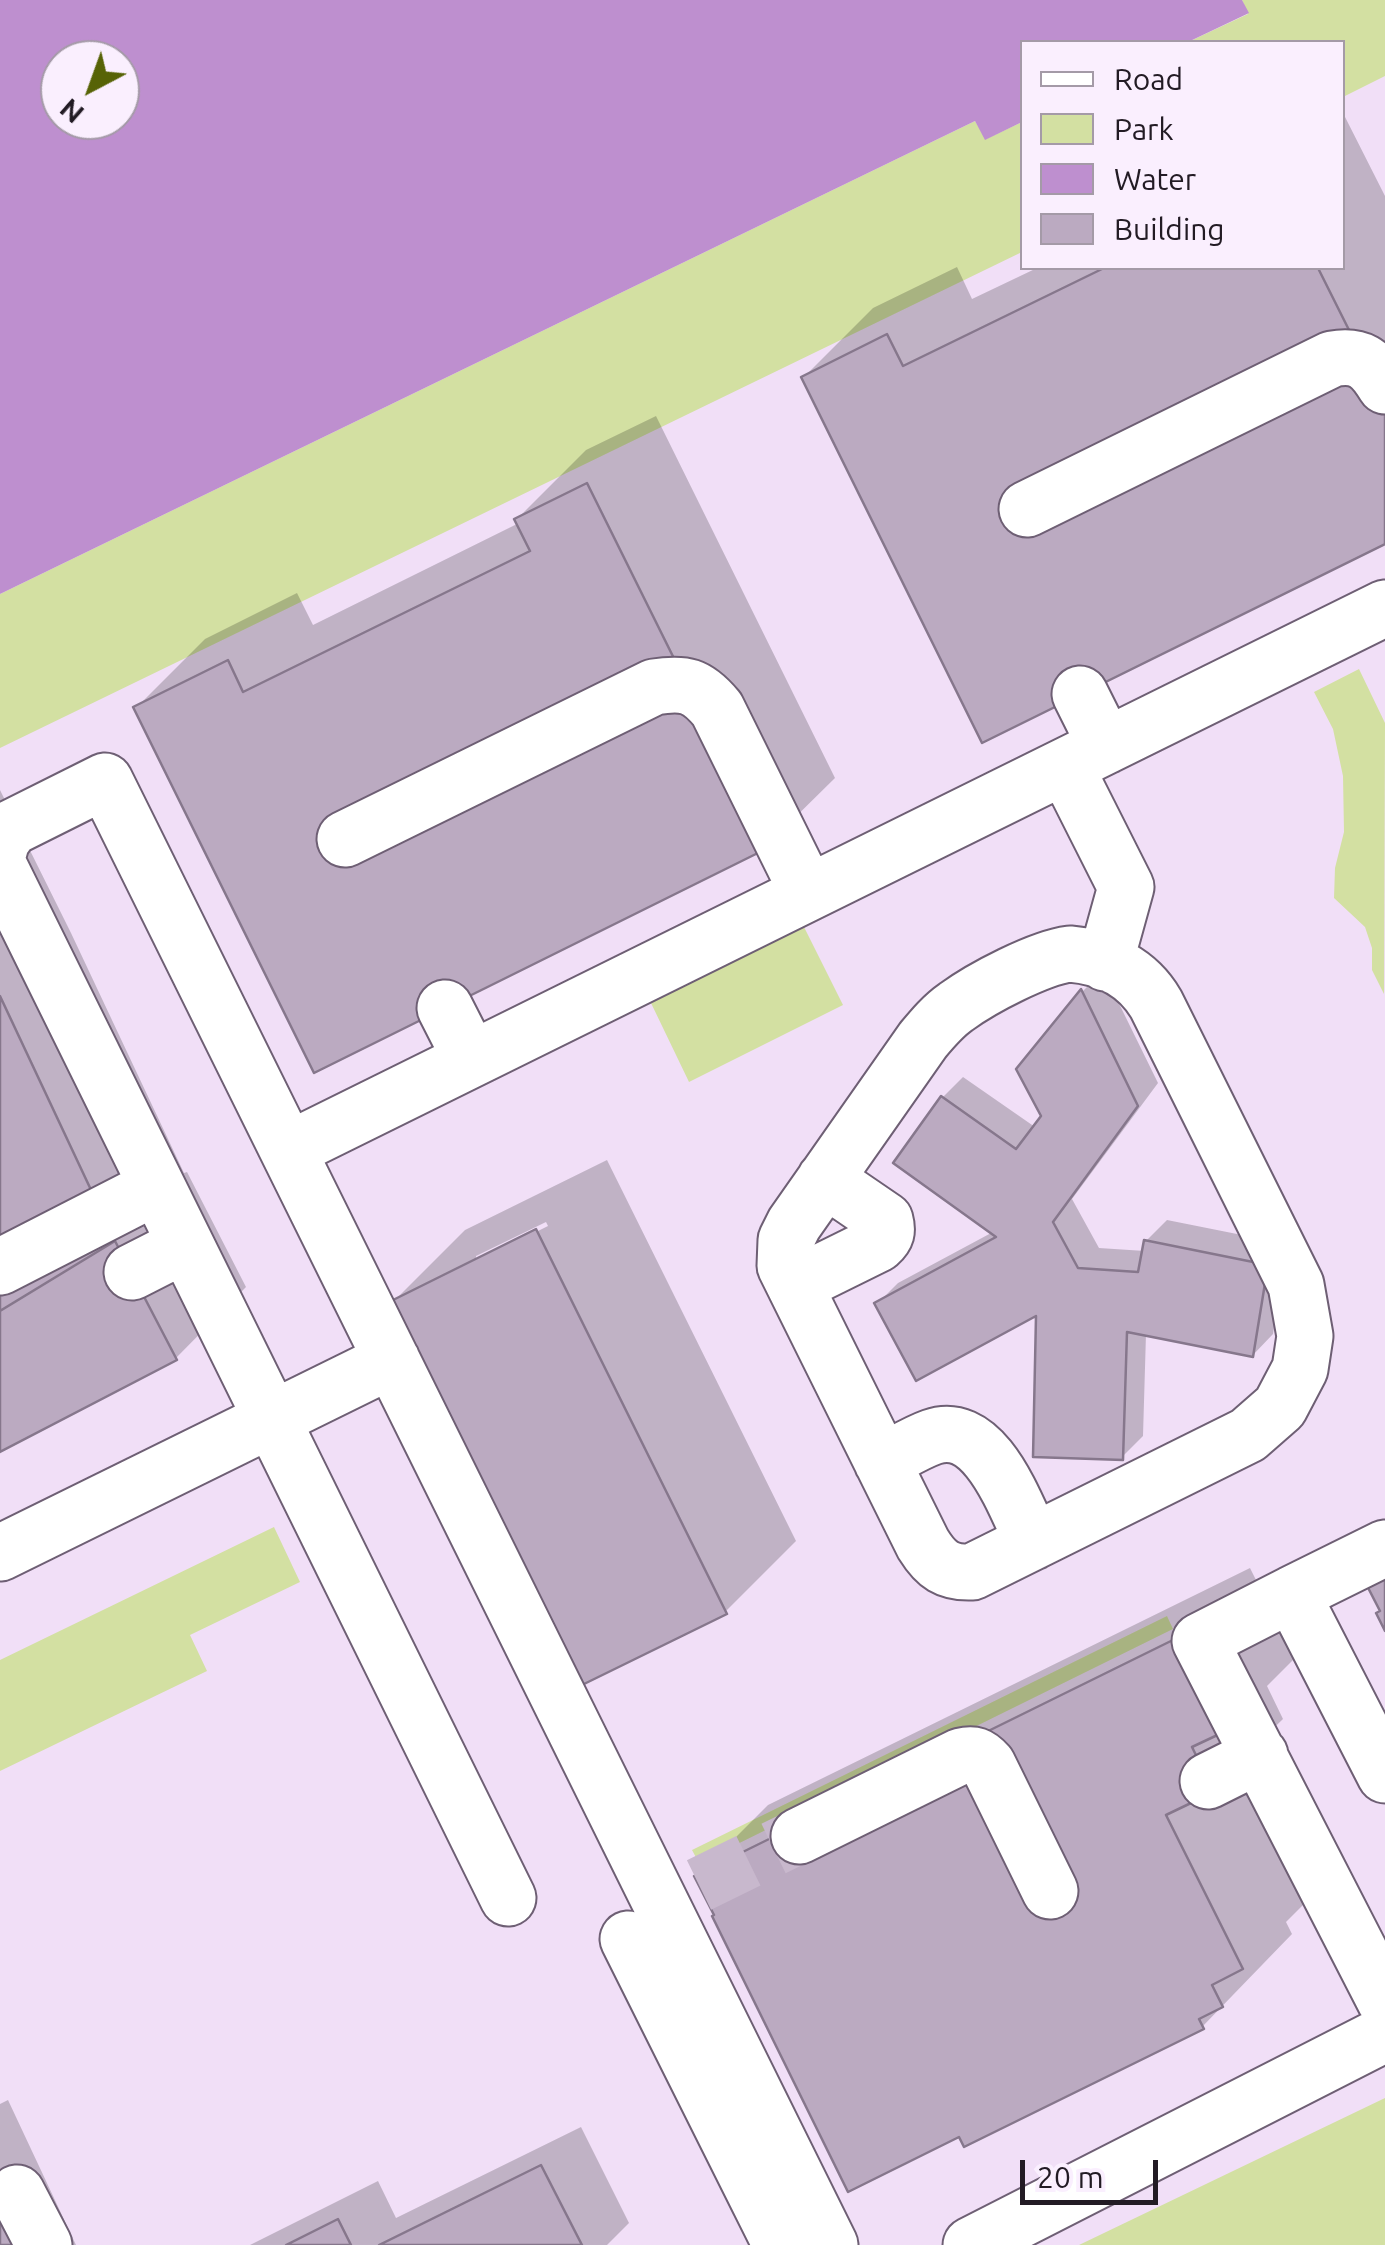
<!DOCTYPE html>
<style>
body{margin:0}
#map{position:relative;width:1385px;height:2245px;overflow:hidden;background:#f1dff7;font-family:Ubuntu,sans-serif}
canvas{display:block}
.legend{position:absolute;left:1020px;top:40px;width:325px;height:230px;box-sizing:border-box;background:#faeffe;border:2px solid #a49aa7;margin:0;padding:12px 18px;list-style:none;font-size:30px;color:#221b24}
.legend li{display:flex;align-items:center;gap:20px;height:50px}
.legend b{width:50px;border:2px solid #a49aa7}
.north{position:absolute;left:40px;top:40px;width:100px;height:100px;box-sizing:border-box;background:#faeffe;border:2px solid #a49aa7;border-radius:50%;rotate:221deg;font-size:28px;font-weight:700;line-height:40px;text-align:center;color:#221b24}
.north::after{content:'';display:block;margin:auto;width:35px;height:45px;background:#576306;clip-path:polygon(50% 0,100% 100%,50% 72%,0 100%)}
.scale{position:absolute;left:1020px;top:2160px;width:138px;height:45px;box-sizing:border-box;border:5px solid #221b24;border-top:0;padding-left:12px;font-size:30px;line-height:35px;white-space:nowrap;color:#221b24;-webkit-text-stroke:8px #faeffe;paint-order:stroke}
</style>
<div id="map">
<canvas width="1385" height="2245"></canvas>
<ul class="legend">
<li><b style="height:12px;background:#fff"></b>Road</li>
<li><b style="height:28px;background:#d3e0a2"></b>Park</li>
<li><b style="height:28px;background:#be8fcf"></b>Water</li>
<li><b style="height:28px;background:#bbaac1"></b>Building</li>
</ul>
<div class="north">N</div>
<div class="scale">20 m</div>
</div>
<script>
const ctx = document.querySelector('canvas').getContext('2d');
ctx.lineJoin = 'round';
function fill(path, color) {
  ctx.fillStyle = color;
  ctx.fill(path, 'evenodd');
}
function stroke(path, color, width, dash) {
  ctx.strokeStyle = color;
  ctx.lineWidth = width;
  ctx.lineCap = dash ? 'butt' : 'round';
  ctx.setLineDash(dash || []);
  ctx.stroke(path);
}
fill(new Path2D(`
 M1242 0H1385V76L1343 97 1342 42H1188L1248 14Z
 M975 121 986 139 1022 122V252L0 748V594Z
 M1359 669 1385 723 1384 994 1372 970V948L1365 927 1334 898 1335 868 1344 832 1343 776 1333 729 1314 692Z
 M804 927 843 1005 689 1082 651 1003Z
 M274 1527 300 1582 190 1635 207 1671 0 1771V1660Z
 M1167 1616 1173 1629 699 1863 692 1850Z
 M1385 2098V2245H1079Z`), '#d3e0a2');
fill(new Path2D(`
 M0 0H1242L1249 13 1188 42H1022V122L985 140 975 121 0 594ZM60 60H120V120H60Z`), '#be8fcf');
fill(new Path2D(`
 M1342 111 1385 196V541L804 377 873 308 957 267 972 299 1037 268H1342Z
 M656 416 835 778 766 846 136 708 205 639 297 593 313 625 519 523 517 519 586 450Z
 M0 790 71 933 184 1173 187 1172 246 1287 176 1358 0 1449Z
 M1103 971 1158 1083 1072 1199 1099 1248 1145 1251 1146 1241 1167 1220 1287 1244 1273 1334 1253 1355 1146 1334 1143 1436 1122 1457 1039 1312 877 1304 898 1283 993 1232 943 1097 963 1077 1035 1127 1044 1117 1019 1069 1083 991Z
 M607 1160 796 1541 725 1612 394 1301 465 1230ZM546 1222 548 1226 476 1262V1256Z
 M1250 1568 1295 1658 1267 1686 1283 1719 1243 1758 1312 1896 1286 1922 1292 1934 1202 2027 960 2134 716 1915 697 1876 768 1805Z
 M8 2100 76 2245H0V2104Z
 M581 2127 629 2223 607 2245H250L378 2181 396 2218Z`), '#0003');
const building = new Path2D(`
 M1104 268H1318L1385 402V544L982 743 801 377 887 334 903 366Z
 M587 483 768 848 314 1073 133 707 228 660 243 692 530 551 514 519Z
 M1081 989 1138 1106 1053 1222 1078 1268 1138 1272 1144 1240 1268 1265 1253 1357 1127 1332 1123 1460 1033 1457 1036 1316 916 1381 874 1303 996 1237 893 1163 941 1096 1016 1149 1041 1116 1016 1069Z
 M0 996 115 1241 0 1311Z
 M536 1229 727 1614 582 1685 391 1301Z
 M115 1241 177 1360 0 1452V1311Z
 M1385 1562V1631L1376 1613 1380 1611 1361 1574Z
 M1179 1637 1226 1731 1192 1747 1214 1792 1166 1815 1243 1969 1212 1985 1223 2007 1199 2019 1204 2029 964 2147 959 2137 848 2192 712 1916 714 1915 694 1876Z
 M541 2165 582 2245H379Z
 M0 2206 18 2245H0Z
 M338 2219 351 2245H286Z`);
fill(building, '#bbaac1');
stroke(building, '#86778c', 2.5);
stroke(new Path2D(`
 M699 1885 799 1836`), '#c8b8cd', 55, [55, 28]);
const minor = new Path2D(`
 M1027 509 1332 359C1360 354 1371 363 1385 386
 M1080 694 1106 746
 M1065 766 1126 887 1105 963
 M345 839 654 687C685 682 697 685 717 709L808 893
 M0 848 1 842 11 828 105 781 830 2245
 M0 868 508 1898
 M1070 954C1106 957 1138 973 1156 1004L1296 1285 1305 1336 1300 1369 1280 1407 1248 1435 972 1572C947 1573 936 1565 923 1544L785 1266 786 1240 794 1224 923 1040C933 1028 943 1016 956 1007 982 988 1039 958 1070 954Z
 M445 1008 471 1059
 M288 1150 1385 608
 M0 1267 156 1187
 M132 1272 185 1245
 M795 1285 878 1244C887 1236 888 1231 885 1220L825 1179
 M882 1462C898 1454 915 1443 932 1437 986 1418 1015 1506 1033 1542
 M0 1553 392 1360
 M1292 1594 1385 1548
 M1385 1775 1292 1594 1200 1641 1385 2001
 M1208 1781 1260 1755
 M799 1836 961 1756C974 1753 979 1755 988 1765L1050 1891
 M628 1939 781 2245
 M17 2193 44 2245
 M971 2245 1385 2034`);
stroke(minor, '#6e5f74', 59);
stroke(minor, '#fff', 55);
</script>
